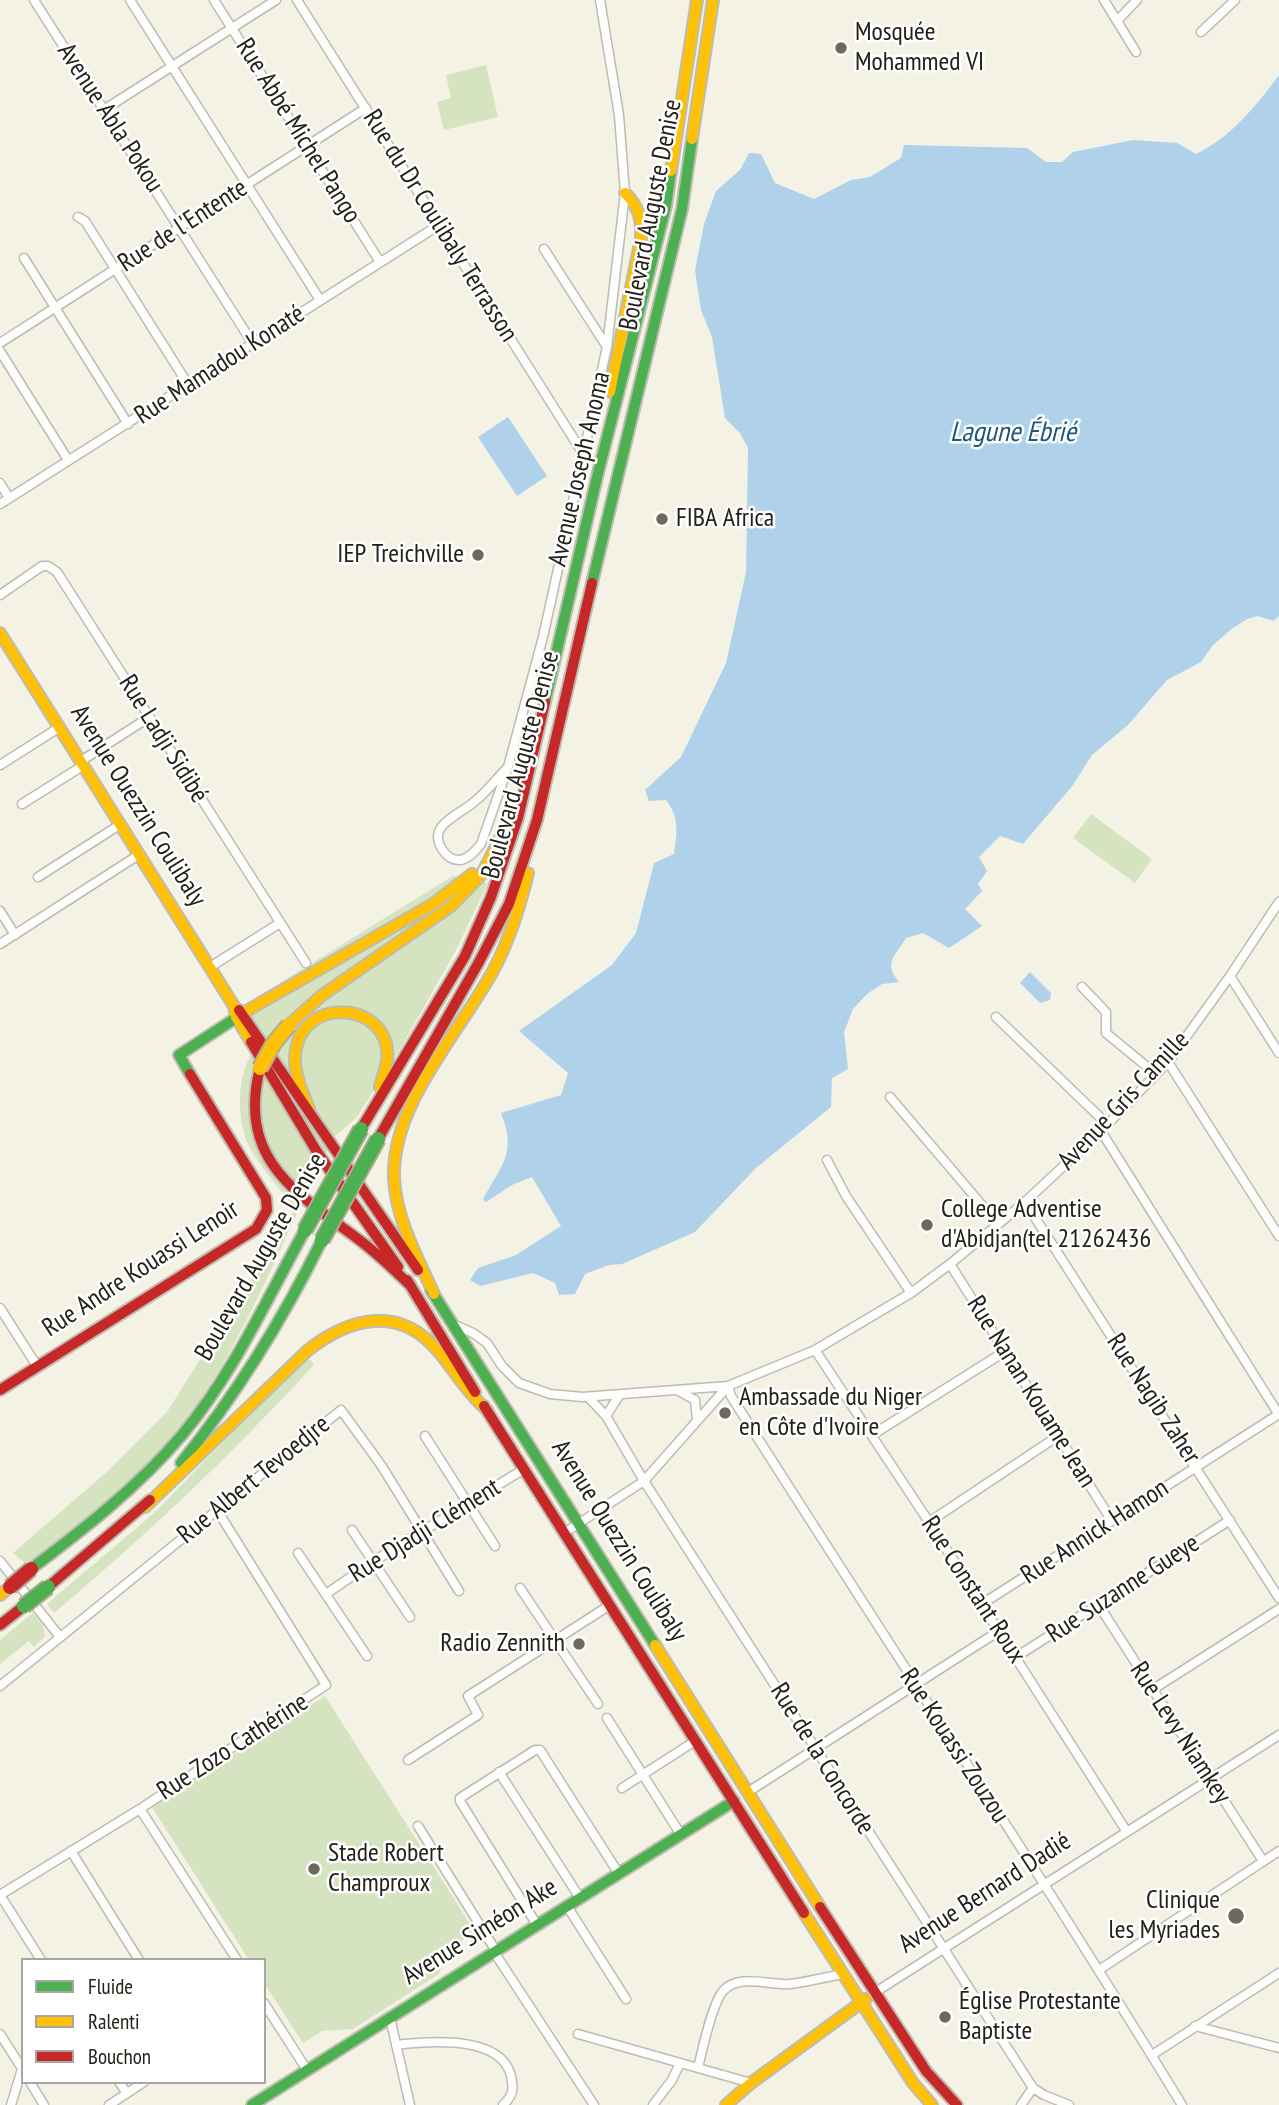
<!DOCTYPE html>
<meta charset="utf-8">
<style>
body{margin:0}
#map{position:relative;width:1279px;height:2105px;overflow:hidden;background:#f4f2e4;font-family:"PT Sans Narrow",sans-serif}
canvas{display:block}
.legend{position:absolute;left:21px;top:1958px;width:245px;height:126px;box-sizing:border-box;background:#fff;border:2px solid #a7a6a3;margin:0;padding:9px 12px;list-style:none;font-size:21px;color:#232118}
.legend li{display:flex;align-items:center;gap:14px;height:35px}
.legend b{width:35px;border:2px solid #a7a6a3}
</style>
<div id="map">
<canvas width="1279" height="2105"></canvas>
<ul class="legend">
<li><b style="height:9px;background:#4caf50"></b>Fluide</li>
<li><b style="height:9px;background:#ffc107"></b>Ralenti</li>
<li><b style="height:9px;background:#c62828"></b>Bouchon</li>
</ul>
</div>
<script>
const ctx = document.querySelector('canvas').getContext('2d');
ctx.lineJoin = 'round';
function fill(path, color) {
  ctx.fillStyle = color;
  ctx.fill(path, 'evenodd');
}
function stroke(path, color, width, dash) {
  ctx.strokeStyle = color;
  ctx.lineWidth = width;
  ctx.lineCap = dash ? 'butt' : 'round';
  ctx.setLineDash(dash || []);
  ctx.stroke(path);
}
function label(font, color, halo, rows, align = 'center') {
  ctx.font = font + ' "PT Sans Narrow",sans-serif';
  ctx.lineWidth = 5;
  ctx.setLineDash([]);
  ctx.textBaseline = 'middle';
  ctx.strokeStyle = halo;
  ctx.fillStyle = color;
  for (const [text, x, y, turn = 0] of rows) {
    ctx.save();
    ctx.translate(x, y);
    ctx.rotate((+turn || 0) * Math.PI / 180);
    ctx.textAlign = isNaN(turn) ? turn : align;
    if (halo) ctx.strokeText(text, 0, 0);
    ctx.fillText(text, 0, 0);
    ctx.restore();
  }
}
fill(new Path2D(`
 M486 65 498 117 444 130 437 102 451 98 446 75Z
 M1091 814 1152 859 1135 883 1073 838Z
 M453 876 488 883 455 952 403 1044 357 1117 335 1136C287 1225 254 1324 195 1407 151 1469 87 1517 29 1566L13 1553 109 1470 167 1412 295 1209C281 1190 260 1167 249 1146 237 1121 236 1077 252 1054L228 1015Z
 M307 1356 314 1365C232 1454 147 1535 54 1613L47 1604 154 1513Z
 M33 1613 43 1625 45 1636 34 1647 29 1641 0 1664V1640Z
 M325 1696 475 1932 451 1948 439 1974 353 2029 322 2031 303 2043 264 1983V1960H249L152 1807Z`), '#d5e3c0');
fill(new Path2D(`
 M1279 75V616L1273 621 1258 616 1247 619 1233 628 1213 645 1201 662 1167 680 1128 725 1092 755 1073 785 1023 844 1000 836 979 857 987 871 978 884 982 891 965 909 982 926 949 948 923 933 906 938C895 957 883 962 899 982L882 984 867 994 853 1009 844 1032 848 1069 832 1078 831 1107 756 1168 695 1232 622 1264 609 1265 585 1274 575 1294 559 1295 555 1283 533 1273 480 1286 470 1280 478 1268 516 1255 561 1226 532 1177 512 1185 486 1202 483 1199C502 1164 517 1153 501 1113L561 1095 568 1073 519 1031 612 965 636 933 654 863 674 854C677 833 680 818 666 800L649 801 645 790 681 757 726 663 746 572 748 448 740 433 725 418 712 337 701 310 695 270 704 224 716 191 740 170 749 153 761 154 775 183 814 199 851 180 870 177 901 158 904 145 1027 148 1046 162H1062L1073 152 1133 140 1177 143 1196 154C1230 138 1257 105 1279 75Z
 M508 417 547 476 517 496 478 437Z
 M1030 972 1051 993 1050 1000 1040 1003 1020 983Z`), '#afd2ea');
const street = new Path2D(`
 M34 0 253 344
 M130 0 320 300
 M214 0 380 262
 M297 0 582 452
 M1104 0 1136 52
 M1118 20 1137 0
 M1201 32 1235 0
 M105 109 276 0
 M78 217 85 221 189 386
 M544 249 607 347
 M24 258 128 424
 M0 343 366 108
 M0 351 68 460
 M0 483 9 498
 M0 504 439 225
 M0 595 42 566H48L57 572 306 963
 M81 761 148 718
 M0 765 60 727
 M508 767C497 778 487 792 474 802 464 811 448 817 440 829 433 841 446 861 460 860 469 859 476 850 481 844L508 767 543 637 607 347 625 193 619 115 600 0
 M22 804 84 765
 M38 877 121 824
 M0 911 15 935
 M0 944 140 854
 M210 967 280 923
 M1230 976 1279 1053
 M1082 987 1106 1012V1033L1156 1074
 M996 1017 1108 1125
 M1168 1062 1279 1236
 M890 1097 998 1224
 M1101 1131 1279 1415
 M827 1160 846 1196 911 1293
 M1025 1202 1279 1598
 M950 1264 1112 1521
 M0 1308 37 1366
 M455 1325 473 1333 487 1343 502 1366 519 1383 550 1394 582 1397 728 1386 815 1350 911 1293 950 1264 1025 1202 1101 1131 1168 1062 1230 976 1279 902
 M815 1350 929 1522 1127 1832
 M728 1386 731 1396C881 1633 1036 1866 1182 2105
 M679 1391 695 1400 697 1420
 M588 1397 606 1416 644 1481 1033 2088 1044 2095 1069 2105
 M606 1416 620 1394
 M872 1435 1004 1352
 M425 1436 495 1546
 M929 1522 1058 1436
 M352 1530 410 1617
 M564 1533 644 1481 728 1386
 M298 1553 367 1656
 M0 1561 60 1637
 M520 1588 598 1704
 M326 1594 374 1561 524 1469
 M982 1604 1279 1414
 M1098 1604 1263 1861
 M1016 1657 1230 1520
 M0 1686 341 1410 381 1465 459 1591
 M1152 1690 1279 1609
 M607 1718 681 1835
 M408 1760 478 1715 468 1696 610 1605
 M499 1772 580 1898
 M622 1788 695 1741
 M748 1792 999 1631
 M140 1809 237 1960
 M418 1826 496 1951
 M71 1851 139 1960
 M0 1895 140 1809 326 1685 217 1510
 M0 1895 41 1960
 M567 1906 626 1999
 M537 1925 460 1801V1798L535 1750H540L619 1874
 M494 1952 594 2105
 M1099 1970 1279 1851
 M874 1993 1279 1735
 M264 2003 307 2070
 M390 2018 410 2105
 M1195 2026 1279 2048
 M0 2034 23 2070
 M578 2034 751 2083
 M396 2045C429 2041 501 2035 511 2076 514 2089 513 2096 503 2105
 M1152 2055 1279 1973
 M698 2068C702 2051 712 2004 723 1991 739 1973 770 1986 790 1984 808 1982 826 1977 843 1974
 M30 2082 44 2105
 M119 2082 127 2093
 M11 2105 22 2069
 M109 2105 144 2082
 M653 2105 672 2080 680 2063
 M1021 2105 1033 2088`);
const fast = new Path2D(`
 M592 583 682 209 692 139
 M545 702 598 473 666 206 671 171
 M190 1074 179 1055 242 1014
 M431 1290 655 1645
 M181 1463C236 1395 283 1319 322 1240
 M31 1569C85 1528 138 1487 182 1435 233 1374 267 1299 305 1230
 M252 2105 734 1801`);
const slow = new Path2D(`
 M692 139 713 0
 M671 171 697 0
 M610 392 641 238C642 219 639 207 625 193
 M0 633 234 1006 236 1017 251 1042
 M243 1013 433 904 472 874
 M289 1025 321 996 451 906 482 874 514 811
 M309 1109C303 1094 296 1078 295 1062 293 993 393 999 387 1060 386 1069 382 1078 380 1087
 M434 1294C417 1257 396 1219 394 1178 391 1104 461 1031 494 969 510 939 520 906 528 873
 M145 1507 307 1351C350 1317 399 1305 438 1351 455 1371 467 1393 487 1410
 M0 1595 10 1587
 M655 1645 820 1907
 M804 1913 913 2083 932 2105
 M726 2105 751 2083 866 1999`);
const jam = new Path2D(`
 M239 1010 418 1270
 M251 1042 317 1152 398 1267
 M260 1068C237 1159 295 1192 358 1239 377 1253 393 1269 410 1285
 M361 1129 465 956 491 897 518 818 545 702
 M378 1139 479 962 509 904 537 820 592 583
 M407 1280 475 1392
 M0 1390 256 1229 267 1210 266 1198 190 1074
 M484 1406 804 1913
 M48 1587 150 1500
 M0 1625 24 1606
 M820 1907 926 2071 957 2105`);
stroke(street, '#bebcb1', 11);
stroke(fast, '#bebcb1', 14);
stroke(slow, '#bebcb1', 14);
stroke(jam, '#bebcb1', 14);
stroke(street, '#fdfdfb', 8);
stroke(fast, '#4caf50', 10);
stroke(slow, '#ffc107', 10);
stroke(jam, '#c62828', 10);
const fastBridge = new Path2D(`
 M305 1230 361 1129
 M322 1240 378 1139
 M24 1606 48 1587`);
const slowBridge = new Path2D(`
 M260 1068 274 1043 289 1025`);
const jamBridge = new Path2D(`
 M10 1587 31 1569`);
stroke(fastBridge, '#b3aa96', 18, []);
stroke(slowBridge, '#b3aa96', 18, []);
stroke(jamBridge, '#b3aa96', 18, []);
stroke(fastBridge, '#4caf50', 14);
stroke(slowBridge, '#ffc107', 14);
stroke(jamBridge, '#c62828', 14);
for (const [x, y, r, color] of [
 [841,48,7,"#6c6a5f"],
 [662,519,7,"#6c6a5f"],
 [478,555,7,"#6c6a5f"],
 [927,1225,7,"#6c6a5f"],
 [725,1413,7,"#6c6a5f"],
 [579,1644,7,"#6c6a5f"],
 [314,1869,7,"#6c6a5f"],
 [1236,1916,9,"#6c6a5f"],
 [945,2017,7,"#6c6a5f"]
]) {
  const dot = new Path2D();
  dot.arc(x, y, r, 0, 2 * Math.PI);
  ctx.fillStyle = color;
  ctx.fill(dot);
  stroke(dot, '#fff', 2.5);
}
label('26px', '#232118', '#fff', [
 ["Mosquée",855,33],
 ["Mohammed VI",855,63],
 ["FIBA Africa",676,519],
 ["IEP Treichville",464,555,"right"],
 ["College Adventise",941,1210],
 ["d'Abidjan(tel 21262436",941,1240],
 ["Ambassade du Niger",739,1398],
 ["en Côte d'Ivoire",739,1428],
 ["Radio Zennith",565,1644,"right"],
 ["Stade Robert",328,1854],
 ["Champroux",328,1884],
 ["Clinique",1220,1901,"right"],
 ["les Myriades",1220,1931,"right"],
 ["Église Protestante",959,2002],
 ["Baptiste",959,2032]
], 'left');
label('26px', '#232118', '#fff', [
 ["Avenue Abla Pokou",110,118,57],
 ["Rue Abbé Michel Pango",298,131,58],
 ["Boulevard Auguste Denise",651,215,-79],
 ["Rue de l'Entente",183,226,-33],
 ["Rue du Dr Coulibaly Terrasson",440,226,58],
 ["Rue Mamadou Konaté",220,365,-33],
 ["Avenue Joseph Anoma",580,469,-77],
 ["Rue Ladji Sidibé",163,739,58],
 ["Boulevard Auguste Denise",521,765,-75],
 ["Avenue Ouezzin Coulibaly",138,806,58],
 ["Avenue Gris Camille",1124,1101,-47],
 ["Boulevard Auguste Denise",261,1257,-60],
 ["Rue Andre Kouassi Lenoir",141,1269,-33],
 ["Rue Nanan Kouame Jean",1031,1392,58],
 ["Rue Nagib Zaher",1153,1399,57],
 ["Rue Albert Tevoedjre",254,1480,-39],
 ["Rue Djadji Clément",425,1531,-32],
 ["Rue Annick Hamon",1095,1532,-33],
 ["Avenue Ouezzin Coulibaly",619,1541,58],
 ["Rue Suzanne Gueye",1123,1589,-33],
 ["Rue Constant Roux",973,1590,57],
 ["Rue Levy Niamkey",1180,1733,57],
 ["Rue Kouassi Zouzou",954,1746,57],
 ["Rue Zozo Cathérine",233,1747,-33],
 ["Rue de la Concorde",822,1759,58],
 ["Avenue Bernard Dadié",985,1893,-33],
 ["Avenue Siméon Ake",480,1932,-32]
]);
label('italic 28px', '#1c567c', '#fff', [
 ["Lagune Ébrié",1013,433]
]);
</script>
